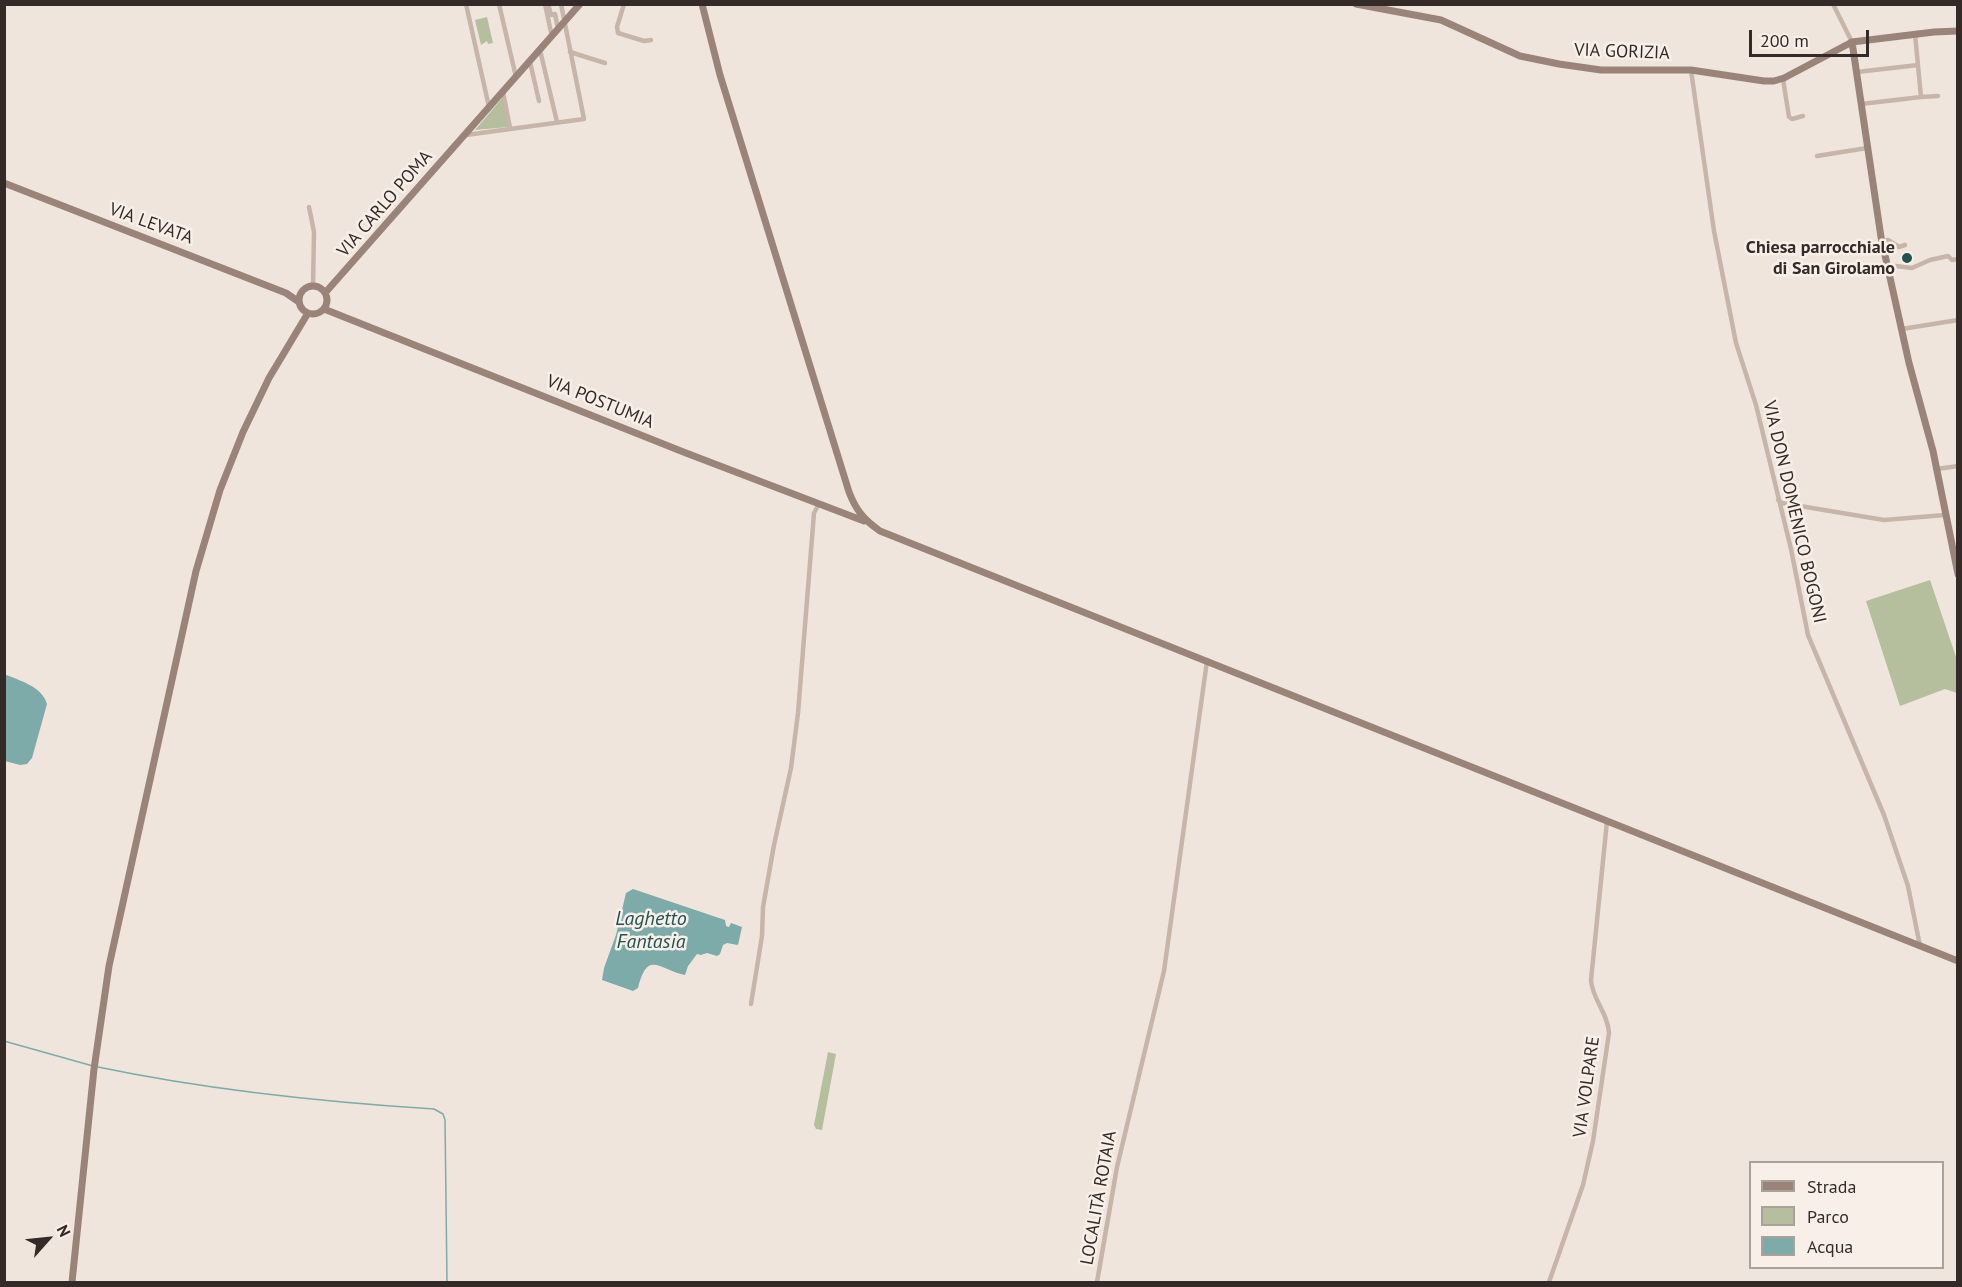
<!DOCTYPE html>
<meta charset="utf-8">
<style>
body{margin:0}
#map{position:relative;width:1962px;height:1287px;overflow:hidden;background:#f0e5dc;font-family:"PT Sans",sans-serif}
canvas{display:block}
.frame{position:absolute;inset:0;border:6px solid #342b28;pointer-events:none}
.legend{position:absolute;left:1749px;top:1161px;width:195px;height:108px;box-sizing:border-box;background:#f8efe8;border:2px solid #aaa19b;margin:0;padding:8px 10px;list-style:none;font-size:18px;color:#342b28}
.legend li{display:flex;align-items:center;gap:12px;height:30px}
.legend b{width:30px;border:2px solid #aaa19b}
.north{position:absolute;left:18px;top:1209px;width:60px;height:60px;-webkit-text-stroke:4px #f8efe8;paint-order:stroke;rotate:63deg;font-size:16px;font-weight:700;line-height:24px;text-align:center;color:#342b28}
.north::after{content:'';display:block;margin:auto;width:21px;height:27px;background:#342b28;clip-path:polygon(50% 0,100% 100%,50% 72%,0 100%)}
.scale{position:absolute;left:1749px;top:30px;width:120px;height:27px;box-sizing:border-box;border:3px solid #342b28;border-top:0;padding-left:8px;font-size:18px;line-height:21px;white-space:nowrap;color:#342b28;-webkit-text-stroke:4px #f8efe8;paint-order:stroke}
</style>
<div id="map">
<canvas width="1962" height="1287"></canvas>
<div class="frame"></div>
<ul class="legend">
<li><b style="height:8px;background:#9a847a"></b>Strada</li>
<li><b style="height:16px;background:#b5be9d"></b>Parco</li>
<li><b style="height:16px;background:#7dabaa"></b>Acqua</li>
</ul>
<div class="north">N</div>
<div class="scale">200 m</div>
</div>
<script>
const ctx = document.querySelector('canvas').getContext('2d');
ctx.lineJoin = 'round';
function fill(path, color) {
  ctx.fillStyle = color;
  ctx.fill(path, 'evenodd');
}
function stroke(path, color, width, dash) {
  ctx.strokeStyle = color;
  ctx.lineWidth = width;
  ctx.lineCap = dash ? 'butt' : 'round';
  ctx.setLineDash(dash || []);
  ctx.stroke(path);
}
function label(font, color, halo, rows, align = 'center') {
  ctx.font = font + ' "PT Sans",sans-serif';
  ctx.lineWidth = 5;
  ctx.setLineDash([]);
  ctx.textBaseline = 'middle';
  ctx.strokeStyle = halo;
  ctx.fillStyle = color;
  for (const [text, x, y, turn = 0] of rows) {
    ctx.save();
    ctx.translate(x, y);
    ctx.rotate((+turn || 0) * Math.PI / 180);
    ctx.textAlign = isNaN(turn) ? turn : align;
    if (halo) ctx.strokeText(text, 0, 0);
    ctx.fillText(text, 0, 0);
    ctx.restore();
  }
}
fill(new Path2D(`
 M487 17 493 43 488 44 487 41 481 45 475 20Z
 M503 97 508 127 475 130Z
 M1930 580 1957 660V693L1945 689 1900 706 1866 601Z
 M828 1052 836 1054 822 1130 816 1129 814 1125Z`), '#b5be9d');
fill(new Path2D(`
 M4 674C20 681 42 686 47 704L32 758 27 764 20 765 5 761Z
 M633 889 725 920 726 926 729 927 731 923 742 927 738 945 727 943 723 945 720 954 717 956 707 953 701 955 697 954 688 966 685 975C659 970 648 949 638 988L633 991 602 980 604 968 616 935 626 893Z`), '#7dabaa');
stroke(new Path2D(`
 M4 1041 93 1066
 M98 1067C208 1090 322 1102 434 1109L443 1114 445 1120 447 1282`), '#7dabaa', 1.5);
stroke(new Path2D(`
 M466 4 489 107
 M499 4 516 77
 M545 4 552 37
 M624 4 617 27 618 33 644 41 651 40
 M1833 4 1852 42
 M549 7 551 15 555 14 558 29
 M540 50 557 122
 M570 52 605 63
 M530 62 539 101
 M1691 70 1714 231 1736 343 1756 405 1791 549 1808 635 1884 815 1908 886 1920 946
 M1857 72 1918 65
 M1783 79 1789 117 1792 119 1803 116
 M503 92 510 128
 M1921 97 1938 96
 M1861 104 1921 97 1915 34
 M466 135 584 119 561 4
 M1817 156 1867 148
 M309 207 314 232 313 286
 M1882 241 1888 240 1899 247 1905 245
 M1888 268 1896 266 1912 268 1930 260 1948 256 1952 260 1958 259
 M1902 329 1958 320
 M1937 469 1958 466
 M1778 500 1782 503 1884 520 1945 515
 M751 1004 762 936 763 907 774 845 791 768 798 713 814 513 819 504
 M1097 1282 1117 1167 1164 971 1207 661
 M1549 1282 1583 1185 1593 1141 1609 1033C1608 1013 1592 999 1591 980L1607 821`), '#c7b5a9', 4.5);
stroke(new Path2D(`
 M702 4 720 75 849 492C856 510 863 519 880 531L1958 961
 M1356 4 1441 20 1520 56 1559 64 1601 70H1691L1764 81H1774L1784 78 1852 42 1934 32 1958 31
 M1852 42 1881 237 1909 363 1933 451 1958 574
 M4 183 286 293 299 302
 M299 300a14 14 0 1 1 28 0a14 14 0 1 1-28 0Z
 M325 293 580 4
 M324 309 686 453 864 521
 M72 1282 94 1069 109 966 196 571 220 490 243 432 269 378 308 313`), '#9a847a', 7);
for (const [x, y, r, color] of [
 [1907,258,6,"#215353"]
]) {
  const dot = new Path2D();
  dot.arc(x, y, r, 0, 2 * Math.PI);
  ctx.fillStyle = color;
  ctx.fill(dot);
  stroke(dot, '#f8efe8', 2);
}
label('18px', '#342b28', '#f8efe8', [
 ["VIA GORIZIA",1622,52,2],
 ["VIA CARLO POMA",385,204,-49],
 ["VIA LEVATA",151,224,20],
 ["VIA POSTUMIA",600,402,22],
 ["VIA DON DOMENICO BOGONI",1794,512,77],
 ["VIA VOLPARE",1587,1087,-82],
 ["LOCALITÀ ROTAIA",1099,1198,-80]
]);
label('bold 18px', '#342b28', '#f8efe8', [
 ["Chiesa parrocchiale",1895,248],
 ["di San Girolamo",1895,269]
], 'right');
label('italic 20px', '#215353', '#f8efe8', [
 ["Laghetto",651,919],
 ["Fantasia",651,942]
]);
</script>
